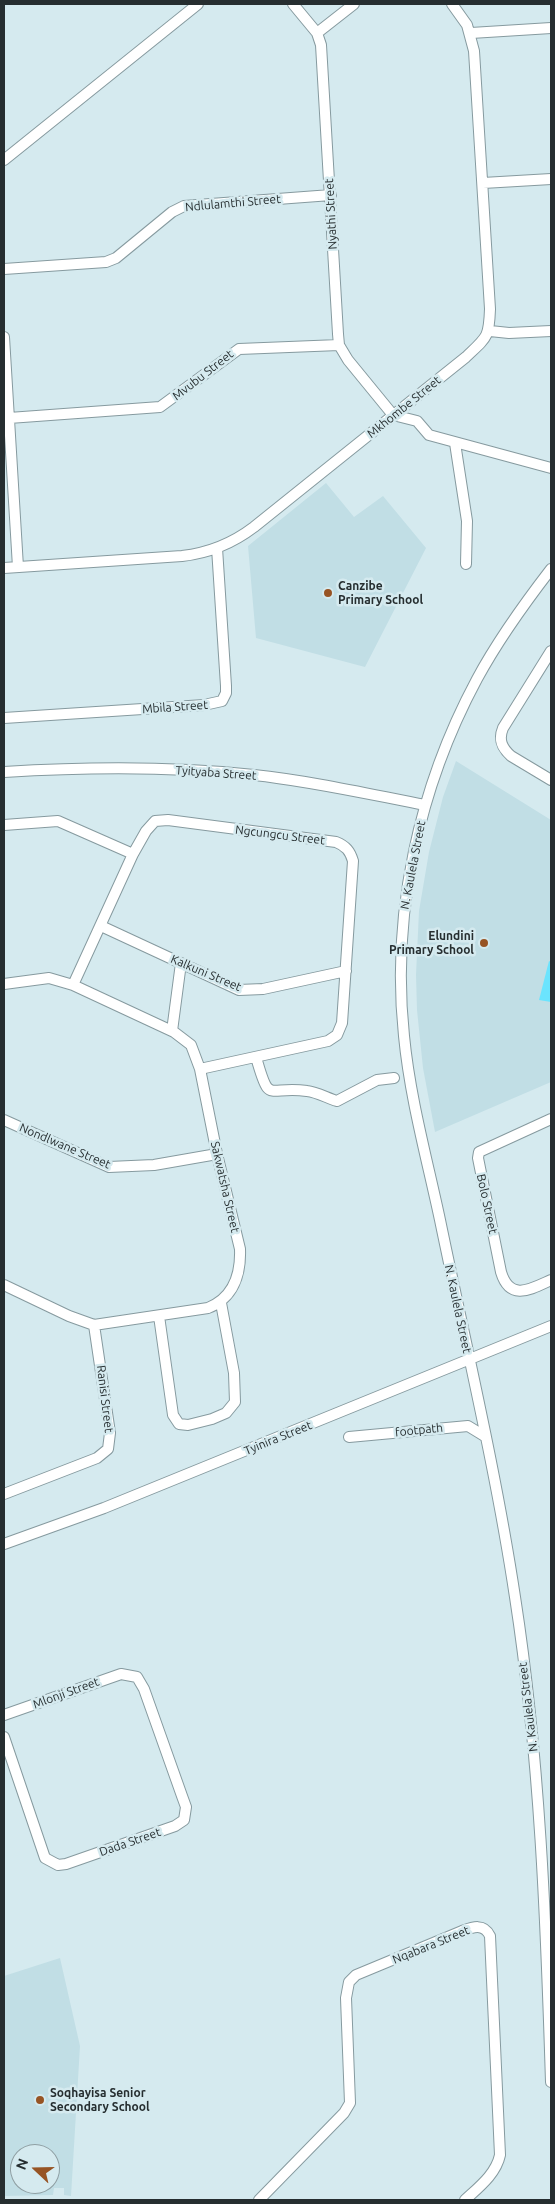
<!DOCTYPE html>
<style>
body{margin:0}
#map{position:relative;width:555px;height:2204px;overflow:hidden;background:#d5eaef;font-family:Ubuntu,sans-serif}
canvas{display:block}
.frame{position:absolute;inset:0;border:5px solid #262e30;pointer-events:none}
.north{position:absolute;left:10px;top:2144px;width:50px;height:50px;box-sizing:border-box;background:#d5eaef;border:1px solid #8f9fa3;border-radius:50%;rotate:291deg;font-size:14px;font-weight:700;line-height:20px;text-align:center;color:#262e30}
.north::after{content:'';display:block;margin:auto;width:18px;height:22px;background:#975424;clip-path:polygon(50% 0,100% 100%,50% 72%,0 100%)}
</style>
<div id="map">
<canvas width="555" height="2204"></canvas>
<div class="frame"></div>
<div class="north">N</div>
</div>
<script>
const ctx = document.querySelector('canvas').getContext('2d');
ctx.lineJoin = 'round';
function fill(path, color) {
  ctx.fillStyle = color;
  ctx.fill(path, 'evenodd');
}
function stroke(path, color, width, dash) {
  ctx.strokeStyle = color;
  ctx.lineWidth = width;
  ctx.lineCap = dash ? 'butt' : 'round';
  ctx.setLineDash(dash || []);
  ctx.stroke(path);
}
function label(font, color, halo, rows, align = 'center') {
  ctx.font = font + ' Ubuntu,sans-serif';
  ctx.lineWidth = 5;
  ctx.setLineDash([]);
  ctx.textBaseline = 'middle';
  ctx.strokeStyle = halo;
  ctx.fillStyle = color;
  for (const [text, x, y, turn = 0] of rows) {
    ctx.save();
    ctx.translate(x, y);
    ctx.rotate((+turn || 0) * Math.PI / 180);
    ctx.textAlign = isNaN(turn) ? turn : align;
    if (halo) ctx.strokeText(text, 0, 0);
    ctx.fillText(text, 0, 0);
    ctx.restore();
  }
}
fill(new Path2D(`
 M326 483 354 517 383 496 426 548 365 667 256 638 248 546Z
 M456 761 551 820V1082L435 1132 423 1068 417 1010 416 975 419 911 429 852 443 797Z
 M60 1958 80 2046 71 2196 64 2195V2188H54L53 2195 4 2196V1976ZM20 2154H50V2184H20Z`), '#c1dee5');
fill(new Path2D(`
 M549 961 551 962V1002L539 1000Z`), '#6be4fe');
const minor = new Path2D(`
 M293 4 317 33 321 45 338 334 339 345 348 360 393 415 417 421 429 435 551 468
 M317 33 354 4
 M471 33 551 28
 M4 160 198 4
 M483 183 551 179
 M4 269 106 262 116 258 172 212 184 206 331 195
 M490 331 509 333 551 331
 M4 337 18 567
 M9 418 160 407 239 349 339 345
 M455 443 467 521 466 564
 M4 568 182 556C209 553 233 543 254 527L466 357C487 337 489 338 490 309L474 51 467 25 452 4
 M551 569C524 604 498 640 477 679 419 787 391 913 404 1036 410 1098 427 1159 440 1220 466 1346 496 1471 515 1597 540 1758 546 1920 551 2082
 M551 651 503 728C498 740 502 748 511 756L551 780
 M4 718 204 705 222 701 226 693V686L217 548
 M4 772C87 767 170 766 254 775 311 781 368 794 425 805
 M4 825 58 821 133 854
 M101 926 239 990 263 989 346 971
 M4 984 49 978 73 985 174 1032 191 1045 200 1069 217 1154 240 1249C241 1275 233 1298 208 1308L94 1325 69 1316 4 1285
 M73 985 133 854 146 831 155 821 168 820 336 842C346 846 350 851 353 861L342 1023 337 1035 328 1041 200 1069
 M172 1031 181 963
 M256 1057C270 1107 267 1085 307 1091 317 1092 327 1098 337 1101L377 1080 394 1078
 M551 1119 479 1152 478 1158 501 1272C510 1302 531 1289 551 1280
 M4 1120 109 1167 154 1165 217 1154
 M159 1316 173 1415 179 1424 188 1425 212 1419 226 1413 235 1402 234 1373 221 1303
 M349 1437 468 1426 486 1437
 M4 1494 97 1458 108 1449 110 1433 94 1325
 M4 1544 104 1508 551 1326
 M4 1715 121 1674 137 1677 144 1689 182 1796 186 1807 184 1820 175 1826 66 1864 58 1865 45 1858 4 1737
 M259 2200 344 2113 350 2103 346 1998 349 1982 356 1975 462 1931C473 1927 484 1923 490 1936L500 2155C496 2174 479 2187 465 2200`);
stroke(minor, '#869a9f', 12);
stroke(minor, '#fff', 10);
for (const [x, y, r, color] of [
 [328,593,5,"#975424"],
 [484,943,5,"#975424"],
 [40,2100,5,"#975424"]
]) {
  const dot = new Path2D();
  dot.arc(x, y, r, 0, 2 * Math.PI);
  ctx.fillStyle = color;
  ctx.fill(dot);
  stroke(dot, '#d5eaef', 2);
}
label('12px', '#262e30', '#d5eaef', [
 ["Ndlulamthi Street",233,203,-5],
 ["Nyathi Street",331,214,-93],
 ["Mvubu Street",203,375,-38],
 ["Mkhombe Street",404,407,-39],
 ["Mbila Street",175,707,-4],
 ["Tyityaba Street",216,773,4],
 ["Ngcungcu Street",280,835,7],
 ["N. Kaulela Street",413,865,-79],
 ["Kalkuni Street",206,973,23],
 ["Nondlwane Street",65,1146,23],
 ["Sakwatsha Street",225,1187,77],
 ["Bolo Street",487,1204,78],
 ["N. Kaulela Street",458,1309,78],
 ["Ranisi Street",105,1399,83],
 ["footpath",419,1430,-6],
 ["Tyinira Street",278,1438,-22],
 ["Mlonji Street",66,1693,-20],
 ["N. Kaulela Street",528,1707,-97],
 ["Dada Street",130,1842,-19],
 ["Nqabara Street",431,1945,-22]
]);
label('bold 12px', '#262e30', '#d5eaef', [
 ["Canzibe",338,586],
 ["Primary School",338,600],
 ["Elundini",474,936,"right"],
 ["Primary School",474,950,"right"],
 ["Soqhayisa Senior",50,2093],
 ["Secondary School",50,2107]
], 'left');
</script>
